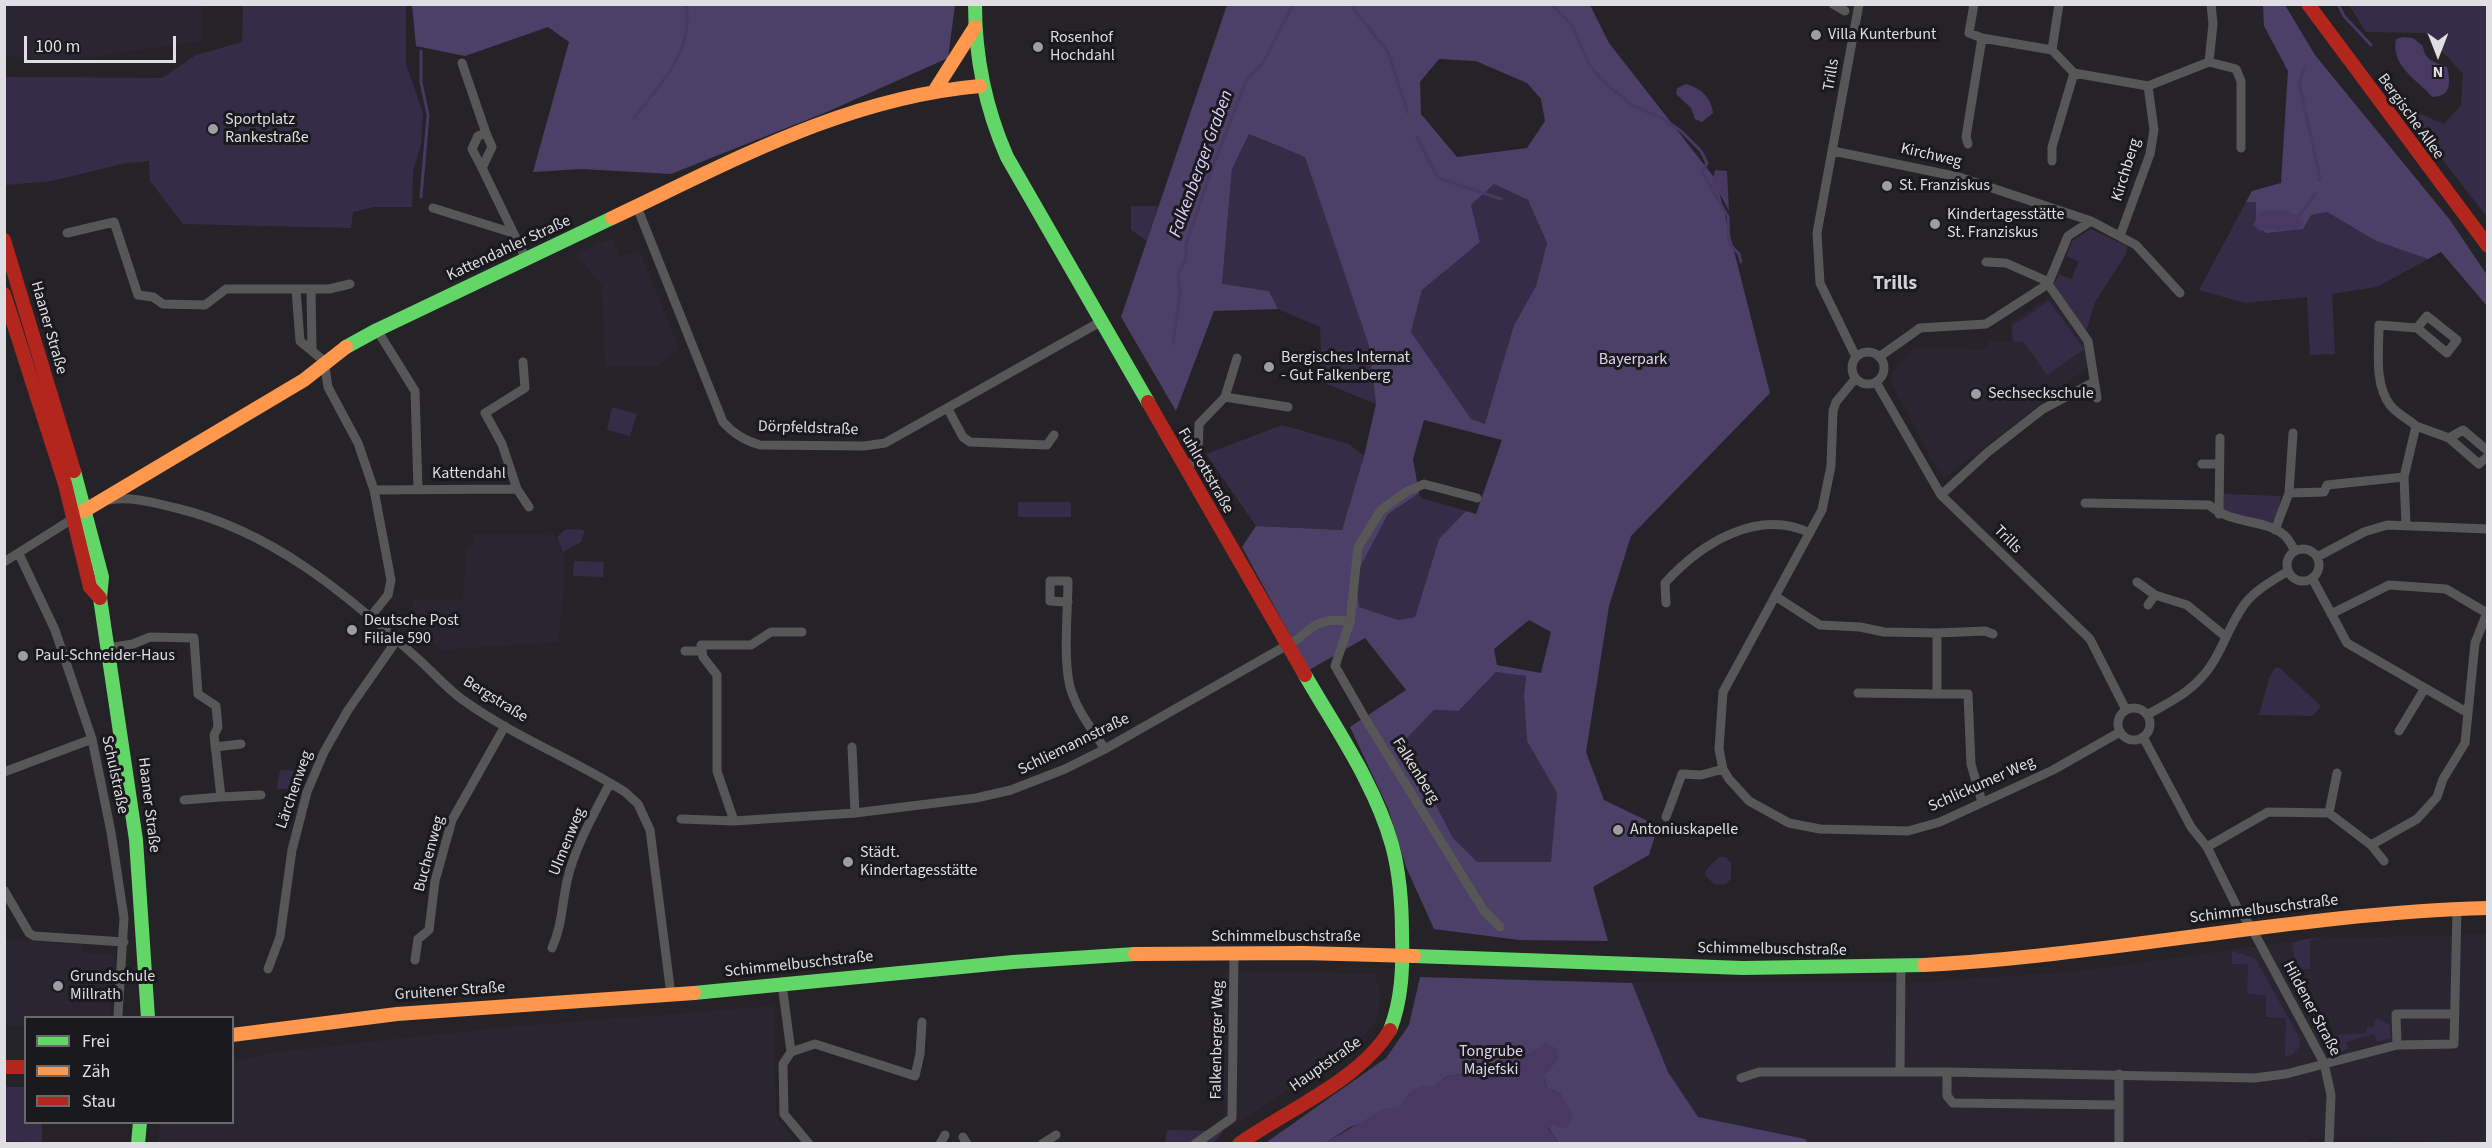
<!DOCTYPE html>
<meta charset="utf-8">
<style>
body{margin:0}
#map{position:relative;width:2492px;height:1148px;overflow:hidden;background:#252327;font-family:"Source Sans 3",sans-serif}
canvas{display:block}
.frame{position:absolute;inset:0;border:6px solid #dfdee2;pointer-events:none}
.legend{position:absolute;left:24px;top:1016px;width:210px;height:108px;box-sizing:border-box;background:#1a191e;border:2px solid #69686c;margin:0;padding:8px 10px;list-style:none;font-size:18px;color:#dfdee2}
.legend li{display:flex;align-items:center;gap:12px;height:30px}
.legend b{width:30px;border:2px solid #69686c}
.north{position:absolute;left:2408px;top:24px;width:60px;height:60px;-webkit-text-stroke:4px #1a191e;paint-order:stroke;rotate:180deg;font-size:16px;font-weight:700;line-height:24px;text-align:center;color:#dfdee2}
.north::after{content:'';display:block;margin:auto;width:21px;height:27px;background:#dfdee2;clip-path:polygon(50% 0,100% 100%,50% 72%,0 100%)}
.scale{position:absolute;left:24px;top:36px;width:152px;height:27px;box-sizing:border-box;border:3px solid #dfdee2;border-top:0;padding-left:8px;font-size:18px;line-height:21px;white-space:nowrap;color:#dfdee2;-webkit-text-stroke:4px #1a191e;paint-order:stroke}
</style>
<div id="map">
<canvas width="2492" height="1148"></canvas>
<div class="frame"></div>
<ul class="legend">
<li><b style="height:8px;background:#63d668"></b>Frei</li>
<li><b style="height:8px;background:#ff974d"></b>Zäh</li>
<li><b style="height:8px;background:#b3261e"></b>Stau</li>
</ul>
<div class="north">N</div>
<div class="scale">100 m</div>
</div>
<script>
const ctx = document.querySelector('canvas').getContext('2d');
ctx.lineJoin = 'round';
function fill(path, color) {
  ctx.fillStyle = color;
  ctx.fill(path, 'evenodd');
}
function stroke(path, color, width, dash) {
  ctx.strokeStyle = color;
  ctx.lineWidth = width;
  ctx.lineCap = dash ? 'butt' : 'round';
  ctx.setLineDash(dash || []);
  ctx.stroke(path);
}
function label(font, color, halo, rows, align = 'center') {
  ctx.font = font + ' "Source Sans 3",sans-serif';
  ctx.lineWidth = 6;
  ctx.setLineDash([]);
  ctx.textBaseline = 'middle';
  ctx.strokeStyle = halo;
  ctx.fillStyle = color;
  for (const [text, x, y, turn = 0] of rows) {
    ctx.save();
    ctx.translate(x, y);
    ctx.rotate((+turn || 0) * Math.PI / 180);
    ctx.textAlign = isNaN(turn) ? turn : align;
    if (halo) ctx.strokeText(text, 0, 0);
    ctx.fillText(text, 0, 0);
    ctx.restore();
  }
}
fill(new Path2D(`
 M5 4 201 5V41L54 62 5 55Z
 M613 238 620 257 639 250 679 348 657 367H605L602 286 576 254Z
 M2050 296 2087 344 2089 366 1945 478 1930 456 1891 382 1893 371 1914 348 1984 349 1990 341H2011V322Z
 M474 534 554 535 564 556V589L558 642 443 650 414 629 413 599 463 600 466 548 472 546Z
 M2487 934V1143L2310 1138 2309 1144 1808 1143 1805 1139 1698 1118 1668 1072 1632 983H1917L2089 970 2310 939Z
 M4 939 81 945V952L115 955 110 1017 26 1018 25 1026 6 1025 5 1030Z
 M1223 972 1375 973 1381 996 1376 1022 1350 1050 1224 1131Z
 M774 1006 776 1118 797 1143H158L160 1123 232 1122 233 1062 269 1053 496 1028Z`), '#2a2631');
fill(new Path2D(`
 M243 5H406V64L423 113 421 145 413 171 412 207H373L353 212 351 228 183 224 150 181 149 161 126 163 52 181 5 185V77L162 78 196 55 242 42Z
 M2349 5H2487V217L2400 105 2444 124 2461 105 2463 74 2425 33 2366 32Z
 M1249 134 1305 157 1369 346 1376 404 1322 382 1320 327 1278 309 1269 291 1222 285 1232 169Z
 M1494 184 1528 200 1547 243 1536 286 1514 325 1486 425 1471 419 1411 332 1422 290 1480 242 1471 205Z
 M2246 202H2256V224L2327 212 2376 241 2428 259 2377 287 2332 294 2335 354 2310 355 2307 297 2245 303 2199 290Z
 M1131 206H1158L1147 241 1131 230Z
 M2091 229 2127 246 2126 254 2095 302 2086 332 2053 286 2059 274 2071 279 2079 262 2066 256 2073 240Z
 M2049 301 2084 349 2047 375 2024 342 2013 341 2012 326Z
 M612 407 637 414 630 436 607 430Z
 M1282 425 1349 444 1364 456 1342 530 1256 526 1206 454Z
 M1419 493 1421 498 1466 511 1439 539 1415 617 1398 620 1359 607 1356 575 1388 514Z
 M2224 494 2281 496 2278 513 2271 525 2223 511Z
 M1018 502H1071V517H1018Z
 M566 529 585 530 581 542 563 552 557 537Z
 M574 561 604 562 603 577 573 576Z
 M2275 668H2280L2321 706 2313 716 2259 715 2269 678Z
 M1496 672 1526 676 1524 696 1527 741 1557 793 1552 862H1476L1453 838 1403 741 1434 710 1460 711Z
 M280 770 304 771 296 789H277Z
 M1719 857H1726L1731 863V879L1726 884H1714L1705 875 1706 870Z
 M2326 937 2310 940V969H2297L2292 944 2304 939Z
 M2232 951 2255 958 2300 1039 2299 1047 2292 1055 2285 1056 2286 1018 2266 1017V995L2247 994 2248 964H2232Z
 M2376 1018 2390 1025 2391 1038 2377 1042 2374 1034 2346 1042 2348 1049 2336 1053 2326 1036 2367 1033V1028L2374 1026Z
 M5 1087H25L26 1122 42 1123V1142L5 1141Z
 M1167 1130 1224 1131 1213 1143 1165 1144Z`), '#352d47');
fill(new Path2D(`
 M412 5V4L955 5 948 58 829 111 671 174 581 169 533 172 569 42 548 27 465 56 416 46Z
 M1227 5H1590L1609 43 1716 180 1770 393 1631 536 1609 606 1586 752 1604 800 1658 826 1649 855 1593 887 1608 941 1519 940 1434 929 1406 867 1388 808 1350 727 1406 690 1365 638 1309 670 1242 547 1256 526 1342 530 1364 456 1376 404 1369 346 1305 157 1249 134 1232 169 1222 284 1269 291 1278 309 1214 311 1176 411 1121 317ZM1439 59 1476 61 1527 83 1541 99 1545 121 1527 148 1457 157 1421 114 1420 82ZM1494 184 1528 200 1547 243 1536 286 1514 325 1485 424 1471 419 1411 332 1422 290 1480 242 1471 205ZM1424 420 1502 440 1476 514 1466 511 1439 539 1415 617 1398 620 1359 607 1356 575 1388 514 1419 493 1413 459ZM1529 620 1551 632 1541 673 1497 665 1494 649ZM1496 672 1526 676 1524 696 1527 741 1557 793 1551 862H1477L1453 838 1403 742 1434 710 1459 711Z
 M2263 5H2285L2315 55 2450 220 2487 275V306L2441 252 2428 259 2376 241 2327 212 2311 215 2303 229 2266 233 2256 224V202H2246L2252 191 2281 183 2288 71 2264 26Z
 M1420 977 1632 983 1668 1072 1698 1117 1805 1139 1808 1143H1559L1548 1127 1554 1124 1561 1094 1547 1088 1544 1077 1522 1058 1513 1073C1499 1076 1482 1083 1470 1072L1445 1077 1435 1087 1398 1110 1350 1127 1325 1143 1264 1144 1386 1058 1409 1025Z`), '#4d4068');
fill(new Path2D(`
 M2402 37 2413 38 2423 46C2425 61 2434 62 2447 67 2451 83 2451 97 2432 97 2416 78 2391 67 2396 39Z
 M1686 84C1701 88 1711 97 1713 113L1702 122 1695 119 1691 108 1676 94 1677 88Z
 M1715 170 1727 171 1729 211 1721 196 1711 188Z
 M2269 210C2285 211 2297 209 2303 226 2290 235 2274 226 2260 231L2253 225 2259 213Z
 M1545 1043 1556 1048 1559 1058 1544 1077 1547 1088 1561 1094 1573 1117 1568 1127 1561 1129 1554 1124 1548 1128 1559 1143H1325L1385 1108 1398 1109C1408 1094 1415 1082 1435 1087L1445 1077 1470 1072C1482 1084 1500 1076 1513 1073L1522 1058Z`), '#473962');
stroke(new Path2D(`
 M1350 4 1388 52 1408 113
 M1551 4 1572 25 1589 64 1600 78 1631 105 1662 118 1681 131 1701 151 1707 163 1702 172 1728 217 1729 243 1739 254 1741 262
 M2338 4 2344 16 2371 45
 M2304 69 2299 82 2320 178 2318 180
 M634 118C661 83 694 52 686 4
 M1416 136 1438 178 1501 199
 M421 197 428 115 421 82V51
 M2299 216 2316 193
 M1173 344 1180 294 1178 275 1186 258V244L1209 177 1246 81 1264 61 1293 4`), '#473962', 3);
stroke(new Path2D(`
 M1833 4 1845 11
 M2059 4 2052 50 2074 73 2148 86 2154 130 2150 154 2120 236
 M1982 38 2052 50
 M2209 62 2236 69 2241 81V148
 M462 63 486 133 478 136 472 149 482 168
 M2148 86 2209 62 2213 24 2211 4
 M486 133 492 147 482 168 526 259
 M1968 144 1966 137 1982 38 1969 33 1974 4
 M1833 151 1959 177 2091 221 2136 245 2180 293
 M2052 161V147L2074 73
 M637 207 723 422C734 434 744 440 760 445L864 446 885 443 1100 322
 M433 208 513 233
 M67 233 114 222 138 295 153 297 163 304 205 305 226 289H329L350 284
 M1986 262 2006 263 2049 282
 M2048 284 2088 341 2097 398
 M311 289 312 350
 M296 290 300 341 324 361 328 387 358 443 374 490 391 580 388 595 371 616
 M377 330 415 391 418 489
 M1852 368a16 16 0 1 1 32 0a16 16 0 1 1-32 0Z
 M1856 357 1820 283 1817 233 1859 4
 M1879 357 1920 328 1986 324 2048 284 2068 236 2091 221
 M523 362 525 388 485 413 502 444 517 489 529 507
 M1855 379 1836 402 1833 411 1831 466 1822 510 1723 692 1719 749 1723 769 1729 779 1749 801 1789 823 1820 829 1908 831 1940 822 2053 770 2120 732
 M1876 382 1941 495 2090 639 2126 710
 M1225 397 1237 358
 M948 409 963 437 970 442 1047 445 1054 435
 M2416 426 2449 438 2479 464 2488 456
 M2449 438 2463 430 2488 451
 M2202 464H2219
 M1185 469 1198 457 1199 424 1225 397 1288 407
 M374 490 517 489
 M2289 493 2324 492 2327 485 2404 477
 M1941 495 1988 452 2043 409 2094 382
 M1477 498 1424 484 1406 492 1381 510 1358 547 1350 622 1335 666 1366 720 1484 911 1500 927
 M109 500C131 496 155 503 176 508 272 531 345 593 416 657 432 671 446 688 463 700 513 736 573 759 625 792L638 804 650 830 671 995
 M2085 503 2209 505C2231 525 2266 519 2284 535 2289 539 2292 546 2295 551
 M2219 514 2220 438
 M2406 524 2404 477 2416 426C2408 419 2396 413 2390 405 2374 384 2379 350 2379 325L2417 328 2447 353 2457 340 2427 316 2417 328
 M2275 530 2289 493 2293 433
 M2287 565a16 16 0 1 1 32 0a16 16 0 1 1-32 0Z
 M19 554 55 630 92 739 111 832 124 918 118 1015
 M2317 557 2364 532 2387 525 2488 529
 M4 562 77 516
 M2312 578 2347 643 2468 713
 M2137 582 2155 595
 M1775 596 1820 625 1860 627 1884 632 1937 633V694H1968L1971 764 1982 802
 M1068 602 1050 601V581H1068C1068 611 1062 667 1072 693 1079 713 1093 731 1105 749
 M1666 603 1665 583C1701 543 1758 508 1810 533
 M2148 605 2155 595 2187 605 2226 637
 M1937 633 1985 631 1993 634
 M107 648 133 644 150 637 194 638 198 694 216 706 218 727 214 735 221 797 184 800
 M685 651H701
 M1858 693 1937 694
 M2118 724a16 16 0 1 1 32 0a16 16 0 1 1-32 0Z
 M2147 715C2166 704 2187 694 2201 678 2221 657 2227 628 2244 605 2255 590 2272 581 2288 571
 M2399 731 2425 688
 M2143 737 2191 827 2207 847 2237 907 2251 927 2324 1063 2331 1095 2329 1144
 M215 747 241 744
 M852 747 855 813
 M4 772 92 739
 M221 797 261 795
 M2329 813 2337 773
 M1666 817 1682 774 1701 775 1723 769
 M681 819 734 821 855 813 976 798 1011 790 1065 769 1105 749 1298 639C1315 623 1326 617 1350 622
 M734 821 717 771V675L703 657 701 645H751L771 632H802
 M2371 845 2384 861
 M2207 847 2268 812 2329 813 2371 845 2417 819 2437 797 2443 779 2465 743 2475 643 2487 613 2446 589 2389 585 2331 614
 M4 890 29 933 34 936 124 942
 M552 948C562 926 562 904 567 881 575 846 594 814 610 783
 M415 960 418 939 429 930 435 881 452 820 505 726
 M268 969 280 937 292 850 307 792 324 752 348 710 397 640
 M782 984 791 1052 783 1064 784 1114 809 1144
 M2397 1045 2396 1014H2454
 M791 1052 815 1044 915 1076 920 1054 922 1022
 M1900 1072 1901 965
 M1947 1072V1096L1953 1103 2119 1105
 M1741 1078 1759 1072H1947L2254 1078 2286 1074 2397 1045 2454 1044 2457 909
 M963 1137 967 1144
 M940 1144 945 1135
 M1042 1144 1056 1135
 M1195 1144 1232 1118 1234 954
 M2119 1144V1074`), '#575758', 9);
stroke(new Path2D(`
 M975 4C975 59 985 107 1007 157L1148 402
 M346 347 377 330 612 218
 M74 471 102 577 100 598 136 840 148 1018
 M1305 675C1336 729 1375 784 1392 845 1400 874 1402 905 1402 935 1403 967 1402 1000 1390 1030
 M1414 956 1743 968 1924 965
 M694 993 1013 962 1135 954
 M138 1144 140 1122`), '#63d668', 14);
stroke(new Path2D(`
 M935 90 975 27
 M612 218C733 161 845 98 980 86
 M84 511 304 380 346 347
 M1135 954 1303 953 1414 956
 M1924 965C2113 955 2298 913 2488 908
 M232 1035 397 1014 694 993`), '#ff974d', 14);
stroke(new Path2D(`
 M2308 4 2488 246
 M4 240 74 471
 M4 294 65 484 90 587 100 598
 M1148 402 1305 675
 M4 1067H26
 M1239 1144C1287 1110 1360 1080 1390 1030`), '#b3261e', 14);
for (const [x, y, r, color] of [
 [1816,35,6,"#9e9da1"],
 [1038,47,6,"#9e9da1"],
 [213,129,6,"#9e9da1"],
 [1887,186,6,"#9e9da1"],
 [1935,224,6,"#9e9da1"],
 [1269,367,6,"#9e9da1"],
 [1976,394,6,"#9e9da1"],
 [352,630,6,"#9e9da1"],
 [23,656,6,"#9e9da1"],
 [1618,830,6,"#9e9da1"],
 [848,862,6,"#9e9da1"],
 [58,986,6,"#9e9da1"]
]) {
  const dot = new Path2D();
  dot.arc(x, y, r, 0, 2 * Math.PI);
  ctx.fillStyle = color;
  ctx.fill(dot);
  stroke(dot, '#1a191e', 2);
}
label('16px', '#dfdee2', '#1a191e', [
 ["Villa Kunterbunt",1828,35],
 ["Rosenhof",1050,38],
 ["Hochdahl",1050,56],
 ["Sportplatz",225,120],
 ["Rankestraße",225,138],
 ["St. Franziskus",1899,186],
 ["Kindertagesstätte",1947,215],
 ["St. Franziskus",1947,233],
 ["Bergisches Internat",1281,358],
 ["- Gut Falkenberg",1281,376],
 ["Sechseckschule",1988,394],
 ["Deutsche Post",364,621],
 ["Filiale 590",364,639],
 ["Paul-Schneider-Haus",35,656],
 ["Antoniuskapelle",1630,830],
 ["Städt.",860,853],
 ["Kindertagesstätte",860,871],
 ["Grundschule",70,977],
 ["Millrath",70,995]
], 'left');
label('16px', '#dfdee2', '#1a191e', [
 ["Trills",1832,75,-80],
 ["Bergische Allee",2410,117,54],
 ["Kirchweg",1931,156,13],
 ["Kirchberg",2127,170,-73],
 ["Kattendahler Straße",509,249,-25],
 ["Haaner Straße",48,328,74],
 ["Dörpfeldstraße",808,429,2],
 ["Fuhlrottstraße",1205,471,60],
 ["Kattendahl",469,474],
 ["Trills",2007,540,45],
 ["Bergstraße",495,700,32],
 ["Schliemannstraße",1074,745,-26],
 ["Falkenberg",1415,771,58],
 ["Schulstraße",114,775,78],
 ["Schlickumer Weg",1982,785,-24],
 ["Lärchenweg",295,790,-71],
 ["Haaner Straße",148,805,83],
 ["Ulmenweg",568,842,-68],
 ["Buchenweg",430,854,-75],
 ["Schimmelbuschstraße",2264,910,-7],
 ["Schimmelbuschstraße",1286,937],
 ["Schimmelbuschstraße",1772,950,1],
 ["Schimmelbuschstraße",799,965,-6],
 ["Gruitener Straße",450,992,-4],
 ["Hildener Straße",2311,1009,62],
 ["Falkenberger Weg",1218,1040,-89],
 ["Hauptstraße",1326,1065,-35]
]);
label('16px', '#ded5f3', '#1a191e', [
 ["Bayerpark",1633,360],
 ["Tongrube",1491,1052],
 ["Majefski",1491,1070]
]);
label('italic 18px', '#ded0fd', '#1a191e', [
 ["Falkenberger Graben",1202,164,-70]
]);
label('bold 20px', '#d3d1d8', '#1a191e', [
 ["Trills",1895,285]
]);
</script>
